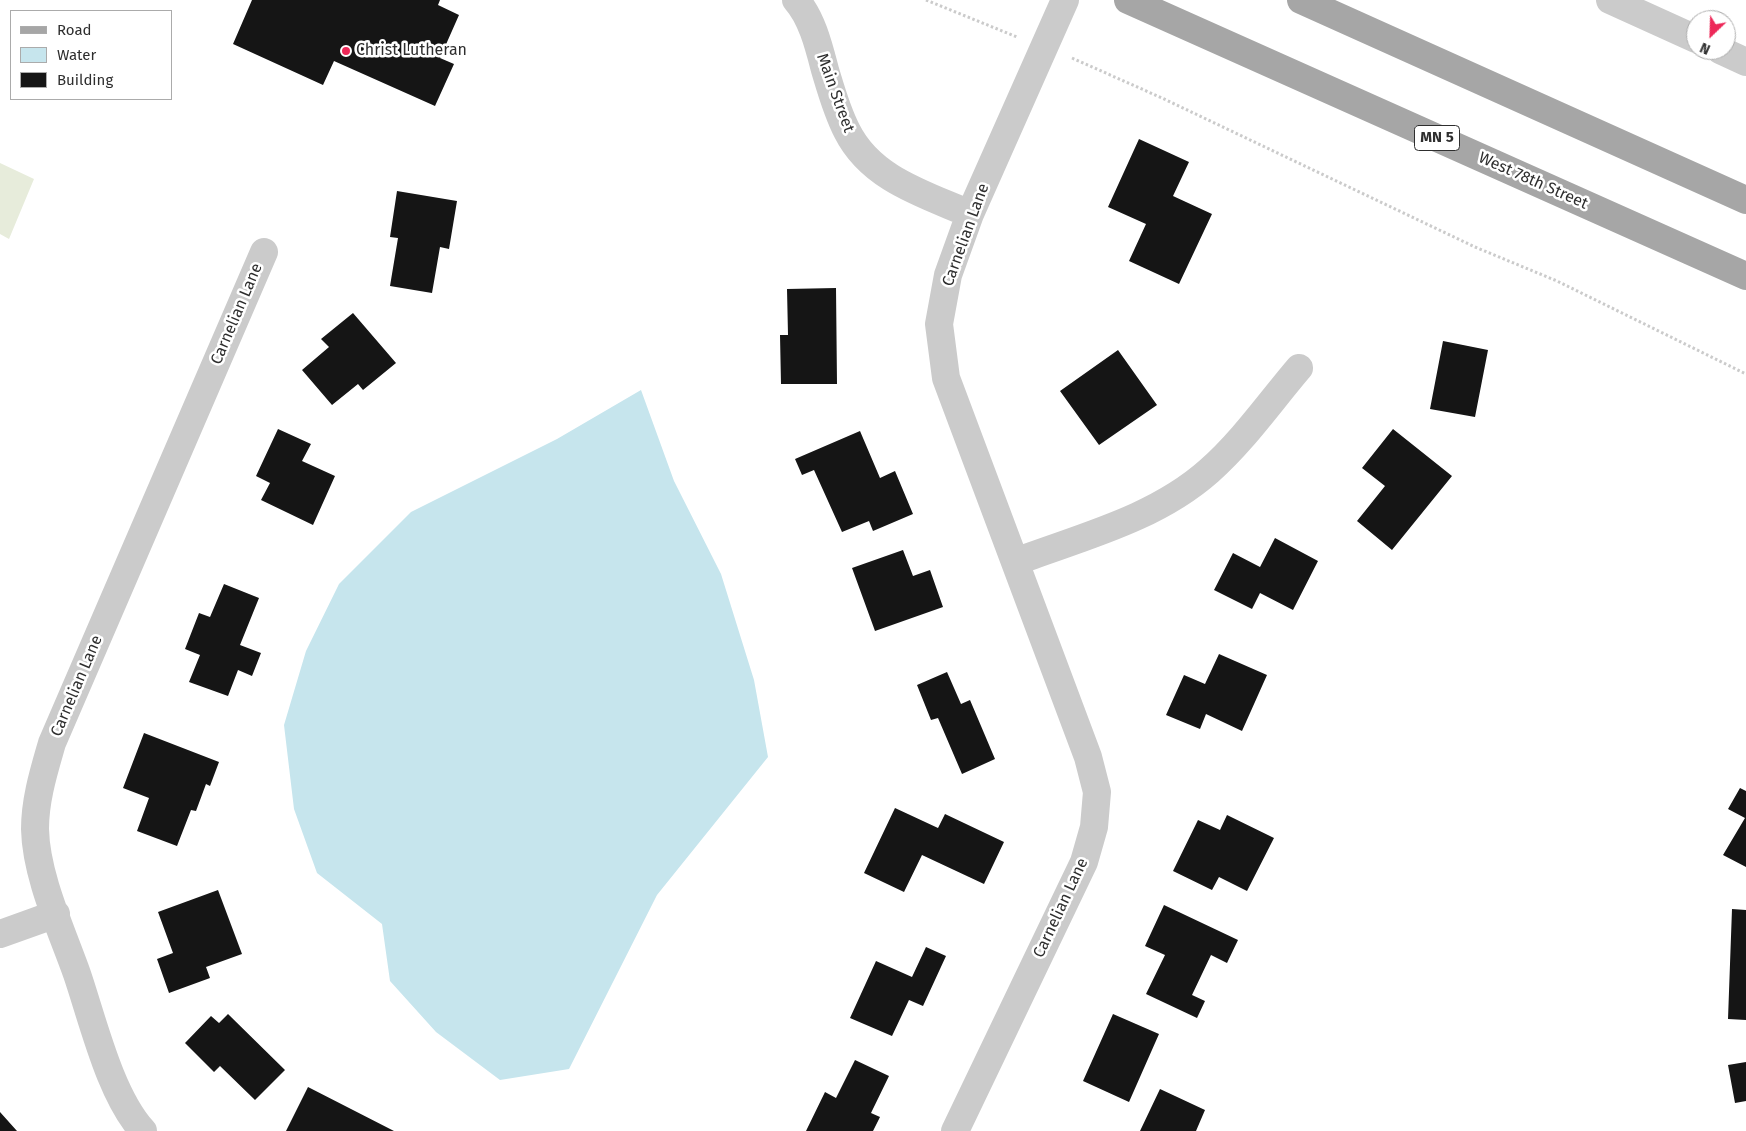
<!DOCTYPE html>
<style>
body{margin:0}
#map{position:relative;width:1746px;height:1131px;overflow:hidden;background:#fff;font-family:"Fira Sans",sans-serif}
canvas{display:block}
.legend{position:absolute;left:10px;top:10px;width:162px;height:90px;box-sizing:border-box;background:#fff;border:1px solid #ababab;margin:0;padding:6px 9px;list-style:none;font-size:15px;color:#2e2e2e}
.legend li{display:flex;align-items:center;gap:10px;height:25px}
.legend b{width:25px;border:1px solid #ababab}
.north{position:absolute;left:1686px;top:10px;width:50px;height:50px;box-sizing:border-box;background:#fff;border:1px solid #ababab;border-radius:50%;rotate:204deg;font-size:14px;font-weight:700;line-height:20px;text-align:center;color:#2e2e2e}
.north::after{content:'';display:block;margin:auto;width:18px;height:22px;background:#ed2858;clip-path:polygon(50% 0,100% 100%,50% 72%,0 100%)}
</style>
<div id="map">
<canvas width="1746" height="1131"></canvas>
<ul class="legend">
<li><b style="height:6px;background:#a6a6a6"></b>Road</li>
<li><b style="height:14px;background:#c6e5ed"></b>Water</li>
<li><b style="height:14px;background:#151515"></b>Building</li>
</ul>
<div class="north">N</div>
</div>
<script>
const ctx = document.querySelector('canvas').getContext('2d');
ctx.lineJoin = 'round';
function fill(path, color) {
  ctx.fillStyle = color;
  ctx.fill(path, 'evenodd');
}
function stroke(path, color, width, dash) {
  ctx.strokeStyle = color;
  ctx.lineWidth = width;
  ctx.lineCap = dash ? 'butt' : 'round';
  ctx.setLineDash(dash || []);
  ctx.stroke(path);
}
function label(font, color, halo, rows, align = 'center') {
  ctx.font = font + ' "Fira Sans",sans-serif';
  ctx.lineWidth = 5;
  ctx.setLineDash([]);
  ctx.textBaseline = 'middle';
  ctx.strokeStyle = halo;
  ctx.fillStyle = color;
  for (const [text, x, y, turn = 0] of rows) {
    ctx.save();
    ctx.translate(x, y);
    ctx.rotate((+turn || 0) * Math.PI / 180);
    ctx.textAlign = isNaN(turn) ? turn : align;
    if (halo) ctx.strokeText(text, 0, 0);
    ctx.fillText(text, 0, 0);
    ctx.restore();
  }
}
fill(new Path2D(`
 M0 163 34 179 9 239 0 234Z`), '#e7ecdb');
fill(new Path2D(`
 M641 390 674 481 721 574 754 680 768 757 657 895 569 1069 500 1080 436 1032 390 981 382 924 317 873 294 809 284 725 306 651 339 584 411 512 557 439Z`), '#c6e5ed');
fill(new Path2D(`
 M252 0H440L438 5 459 15 440 58 454 64 435 106 334 61 323 85 233 44Z
 M1139 139 1189 162 1173 196 1212 214 1179 284 1129 261 1146 224 1108 207Z
 M397 191 457 201 449 249 440 247 432 293 390 286 398 238 390 237Z
 M836 288 837 384H781L780 335H788L787 289Z
 M353 313 396 363 363 390 358 384 332 405 302 370 329 347 321 339Z
 M1443 341 1488 350 1475 417 1430 409Z
 M1118 350 1157 405 1099 445 1060 391Z
 M278 429 311 444 302 461 335 476 313 525 261 500 270 483 256 476Z
 M1393 429 1452 476 1392 550 1357 521 1385 486 1362 468Z
 M860 431 880 478 895 471 913 514 873 531 869 521 842 532 814 470 802 475 795 459Z
 M1275 538 1318 561 1293 610 1260 593 1252 609 1214 590 1233 553 1260 567Z
 M903 550 913 576 930 570 943 607 875 631 852 568Z
 M224 584 259 598 240 645 261 653 252 676 238 670 228 696 189 682 200 655 185 649 199 613 210 617Z
 M1219 654 1267 675 1242 731 1206 714 1200 729 1166 715 1184 675 1205 684Z
 M947 672 961 704 970 700 995 759 962 774 938 718 931 720 917 685Z
 M144 733 219 762 210 786 206 784 196 811 191 810 177 846 137 831 149 798 123 788Z
 M1740 788 1746 791V867L1723 855 1745 818 1728 809Z
 M895 808 938 828 945 814 1004 842 984 884 922 855 904 892 864 873Z
 M1227 815 1274 838 1247 891 1219 877 1212 890 1173 871 1198 820 1220 830Z
 M218 890 242 954 206 967 210 978 169 993 157 959 173 953 158 912Z
 M1164 905 1238 940 1227 963 1211 955 1192 995 1205 1001 1197 1018 1146 994 1165 955 1145 946Z
 M1732 909 1746 910V1020L1728 1019Z
 M926 947 946 956 923 1006 909 1000 892 1036 850 1018 876 961 912 977Z
 M228 1014 285 1070 255 1100 220 1066 214 1072 185 1043 211 1016 219 1023Z
 M1113 1014 1159 1034 1129 1102 1083 1081Z
 M855 1060 889 1076 871 1113 880 1117 873 1131H806L825 1092 836 1098Z
 M1746 1062V1101L1735 1103 1728 1065Z
 M308 1087 394 1131H286Z
 M1160 1089 1205 1110 1196 1131H1140Z
 M0 1112 17 1131H0Z`), '#151515');
stroke(new Path2D(`
 M926 0 1017 37
 M1072 58 1162 98 1475 247 1557 281 1746 374`), '#cbcbcb', 3, [2.5, 2.5]);
stroke(new Path2D(`
 M796 0C812 18 819 47 825 70 831 90 837 112 847 131 871 179 924 194 970 214
 M1610 0 1696 39
 M1720 50 1746 62
 M1015 562C1081 537 1155 519 1209 471 1243 441 1270 402 1299 368
 M0 934 56 914
 M143 1131C110 1095 93 1021 77 974 61 929 36 876 35 829 35 799 44 771 52 743L264 252
 M955 1131 1084 862 1094 827 1097 792 1088 757 946 378 939 324 948 275 970 214 1065 0`), '#cbcbcb', 28);
stroke(new Path2D(`
 M1128 0 1746 276
 M1301 0 1746 200`), '#a6a6a6', 28);
for (const [x, y, r, color] of [
 [346,51,5,"#ed2858"]
]) {
  const dot = new Path2D();
  dot.arc(x, y, r, 0, 2 * Math.PI);
  ctx.fillStyle = color;
  ctx.fill(dot);
  stroke(dot, '#fff', 2);
}
for (const [x, y, w] of [
 [1437,138,45]
]) {
  const box = new Path2D();
  box.roundRect(x - w / 2, y - 12.5, w, 25, 4);
  ctx.fillStyle = '#fff';
  ctx.fill(box);
  stroke(box, '#2e2e2e', 1);
}
label('bold 15px', '#2e2e2e', null, [
 ["MN 5",1437,138]
]);
label('16px', '#2e2e2e', '#fff', [
 ["Christ Lutheran",356,51]
], 'left');
label('16px', '#2e2e2e', '#fff', [
 ["Main Street",835,93,70],
 ["West 78th Street",1533,181,24],
 ["Carnelian Lane",966,235,-70],
 ["Carnelian Lane",237,314,-67],
 ["Carnelian Lane",77,686,-67],
 ["Carnelian Lane",1061,908,-65]
]);
</script>
